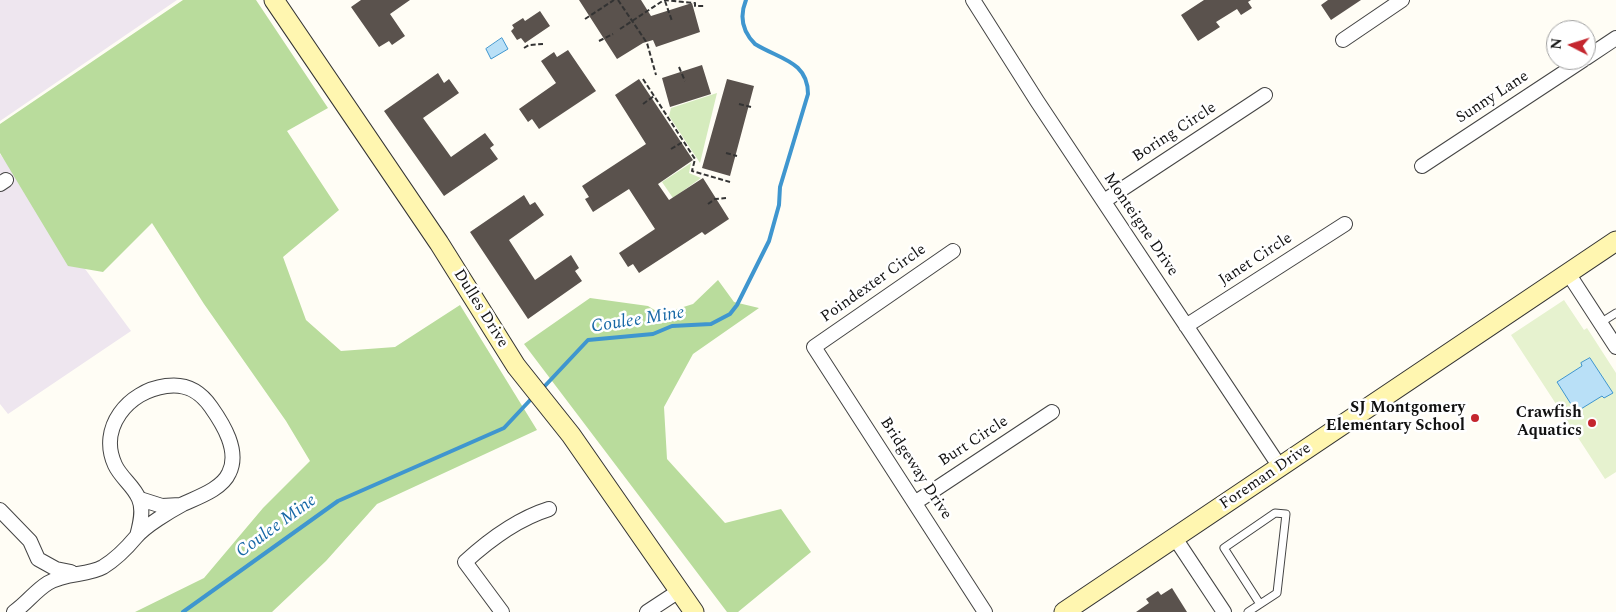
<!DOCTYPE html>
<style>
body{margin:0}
#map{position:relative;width:1616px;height:612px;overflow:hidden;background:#fffdf5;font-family:Spectral,serif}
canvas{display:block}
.north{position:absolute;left:1546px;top:20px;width:50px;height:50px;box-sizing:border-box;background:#fff;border:1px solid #a0a0a0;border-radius:50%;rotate:275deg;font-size:14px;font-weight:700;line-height:20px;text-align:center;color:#111}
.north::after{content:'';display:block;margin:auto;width:18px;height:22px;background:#c4262e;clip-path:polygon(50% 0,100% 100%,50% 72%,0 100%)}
</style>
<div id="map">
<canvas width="1616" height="612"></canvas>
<div class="north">N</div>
</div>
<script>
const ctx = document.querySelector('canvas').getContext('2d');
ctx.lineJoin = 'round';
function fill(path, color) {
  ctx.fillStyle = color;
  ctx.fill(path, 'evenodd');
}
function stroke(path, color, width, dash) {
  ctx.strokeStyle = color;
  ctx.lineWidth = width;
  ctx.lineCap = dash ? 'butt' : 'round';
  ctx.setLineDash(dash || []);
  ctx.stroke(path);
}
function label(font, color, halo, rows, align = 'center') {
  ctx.font = font + ' Spectral,serif';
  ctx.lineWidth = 5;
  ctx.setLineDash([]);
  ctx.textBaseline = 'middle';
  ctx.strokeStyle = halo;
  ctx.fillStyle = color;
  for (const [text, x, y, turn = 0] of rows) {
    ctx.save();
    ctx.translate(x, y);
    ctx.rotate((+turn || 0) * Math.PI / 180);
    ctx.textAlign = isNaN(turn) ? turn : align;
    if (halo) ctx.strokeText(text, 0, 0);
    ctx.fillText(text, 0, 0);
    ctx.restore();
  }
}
fill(new Path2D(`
 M0 0H177L0 121Z
 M0 154 131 331 8 414 0 404Z`), '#eee6ef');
fill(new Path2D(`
 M717 93 700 163 669 116 671 108Z
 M691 163 689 173 701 178 673 198 662 182Z`), '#d5ebbd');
fill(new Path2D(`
 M183 0H256L328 108 287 131 339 210 283 257 306 320 341 351 395 347 460 305 537 430 377 504 326 561 272 612H135L204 578 263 508 310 461 286 421 204 304 152 223 103 272 68 266 0 153V124Z
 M718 280 734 302 759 308 693 354 664 407 667 459 725 523 781 509 811 552 738 612H727L524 344 590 298 648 306 661 314 693 304Z`), '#b9dc9c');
fill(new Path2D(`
 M1564 300 1584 330 1587 328 1616 373V472L1605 479 1511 335Z`), '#e6f2cf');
const water = new Path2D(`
 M502 38 508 49 491 59 486 49Z
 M1590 358 1613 393 1604 398 1602 396 1576 412 1557 382 1582 366 1581 363Z`);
fill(water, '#b9e0f7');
stroke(water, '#3f96cf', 1);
stroke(new Path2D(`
 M542 389 588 340 653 334 672 326 711 324 730 314 737 305 769 241 779 205 780 187 808 94C808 61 779 59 755 44 742 31 739 17 746 0
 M183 612 338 501 504 428 533 397`), '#3f96cf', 4);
fill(new Path2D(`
 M361 0H410L390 14 405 36 392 45 389 41 379 47 351 7Z
 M579 0H641L651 16 692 3 700 32 656 47 653 40 643 43 617 59Z
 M1204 0H1251L1248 2 1252 8 1241 15 1237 9 1216 22 1220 27 1198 41 1181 15Z
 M1328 0H1361L1331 20 1321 5Z
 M540 11 550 26 525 43 521 38 517 40 511 31 514 28 512 25 523 18 525 21Z
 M568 50 596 91 539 129 532 119 528 122 519 109 556 83 541 61 554 52 557 57Z
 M702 65 711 94 670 107 662 78Z
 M438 73 444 83 449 79 459 93 423 118 451 157 485 133 494 145 490 148 498 159 444 196 384 111Z
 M639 79 693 160 658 184 669 200 703 178 729 219 705 235 702 232 639 273 633 264 628 267 619 253 655 229 629 189 593 212 585 199 589 197 582 186 646 144 615 95Z
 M727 79 754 86 730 176 702 168Z
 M524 195 530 205 535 202 544 215 509 240 535 280 571 255 579 268 575 271 582 281 528 319 470 232Z
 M1172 588 1187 612H1136L1149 603 1146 599 1158 591 1161 595Z`), '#5a524d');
const lane = new Path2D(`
 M1600 323 1616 313
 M1248 612 1277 593 1286 514 1275 513 1224 548 1260 604`);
const street = new Path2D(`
 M973 0 1037 101 1280 467
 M1343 40 1402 0
 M1586 58 1616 38
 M1422 166 1583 60
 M0 184 6 180
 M1104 201 1265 95
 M953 251 814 347 985 612
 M1568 273 1616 347
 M1186 326 1345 224
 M140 499 162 506 180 505
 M916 502 1052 412
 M0 510 30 541 38 559 56 569 71 572
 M1175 538 1224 612
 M14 612C27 603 35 591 48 583 66 572 87 576 103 567 116 559 126 549 136 537 145 526 170 511 183 504 198 497 222 489 229 473 240 451 223 424 211 407 200 391 186 383 166 386 128 391 98 428 115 465 121 478 134 486 139 499 144 510 140 525 137 536
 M502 612 465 562C489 540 517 519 549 509
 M647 612 679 591`);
const secondary = new Path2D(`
 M274 0 439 243 516 366 571 435 694 612
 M1064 612 1616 241`);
stroke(lane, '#444', 9);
stroke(street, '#444', 16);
stroke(secondary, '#333', 21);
stroke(new Path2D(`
 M618 0 647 43 656 75
 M665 1 672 21
 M585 19 614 0
 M620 29 664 0 695 3V6H704
 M599 41 613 34
 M524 48 529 45 543 44
 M679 67 685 81
 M643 79 695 159 692 171 730 182
 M643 104 654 96
 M739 104 751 107
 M671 149 683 142
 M726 153 737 156
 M708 204 715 199 726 198`), '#333', 2, [5, 2.5]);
stroke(lane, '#fff', 7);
stroke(street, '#fff', 14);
stroke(secondary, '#fff6b0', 19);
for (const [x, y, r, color] of [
 [1475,418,5,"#c4262e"],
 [1592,423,5,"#c4262e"]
]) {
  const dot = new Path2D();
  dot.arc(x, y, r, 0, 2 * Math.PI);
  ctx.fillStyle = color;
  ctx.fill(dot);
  stroke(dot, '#fff', 2);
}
label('16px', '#111', '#fff', [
 ["Sunny Lane",1493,98,-33],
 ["Boring Circle",1175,133,-33],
 ["Monteigne Drive",1140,225,56],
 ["Janet Circle",1256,260,-33],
 ["Poindexter Circle",874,284,-35],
 ["Dulles Drive",480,309,58],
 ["Burt Circle",974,442,-33],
 ["Bridgeway Drive",915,469,57],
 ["Foreman Drive",1266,477,-34]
]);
label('bold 16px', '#111', '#fff', [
 ["SJ Montgomery",1465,409],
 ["Elementary School",1465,427],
 ["Crawfish",1582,414],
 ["Aquatics",1582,432]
], 'right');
label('italic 18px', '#1768a6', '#fff', [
 ["Coulee Mine",638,321,-9],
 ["Coulee Mine",277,527,-36]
]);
</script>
